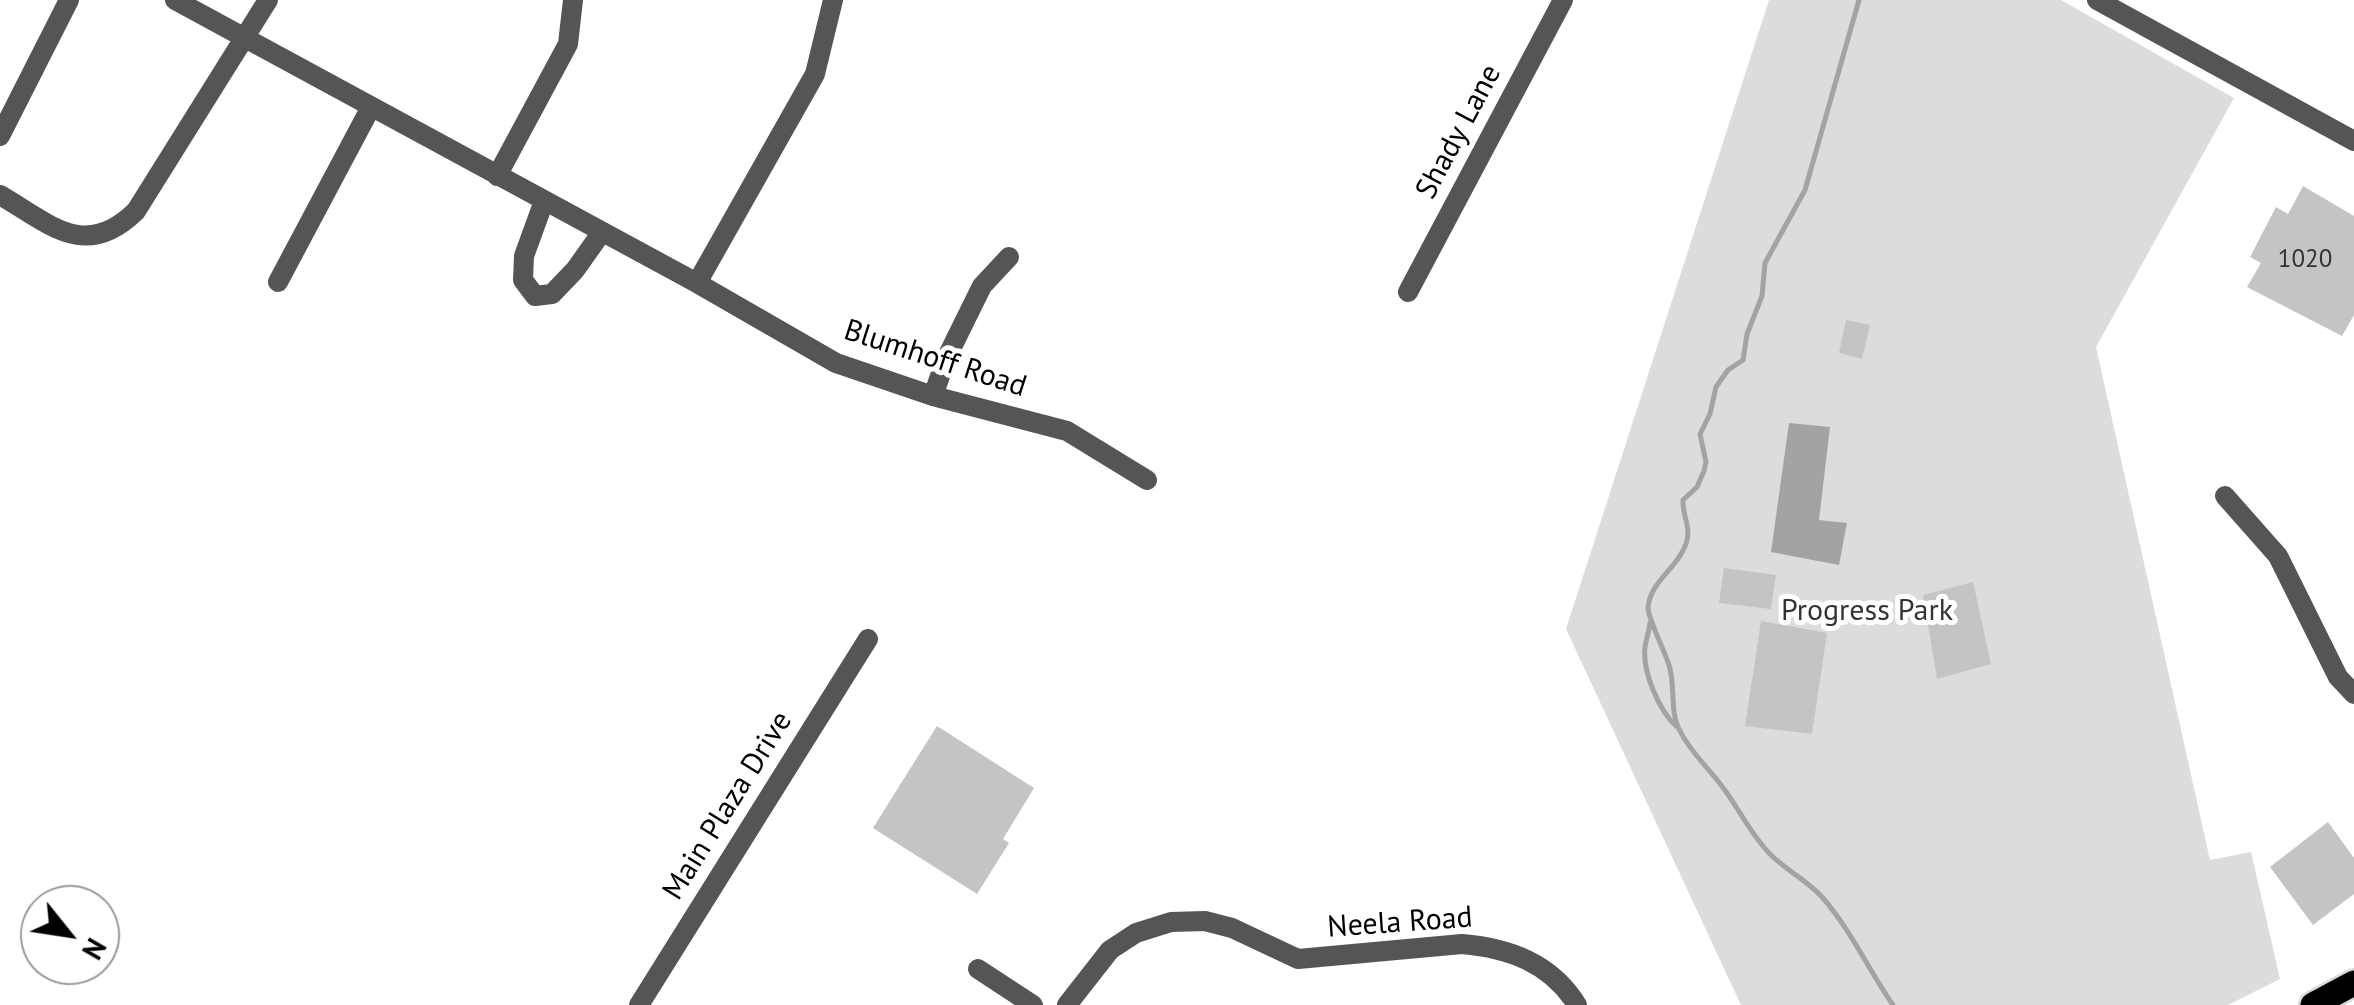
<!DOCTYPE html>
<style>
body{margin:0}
#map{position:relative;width:2354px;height:1005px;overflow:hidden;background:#fff;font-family:"PT Sans",sans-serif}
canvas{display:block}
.north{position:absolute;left:20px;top:885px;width:100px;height:100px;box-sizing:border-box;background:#fff;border:2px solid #999;border-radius:50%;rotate:120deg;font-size:28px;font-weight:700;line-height:40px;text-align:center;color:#000}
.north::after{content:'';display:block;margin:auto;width:35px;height:45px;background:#000;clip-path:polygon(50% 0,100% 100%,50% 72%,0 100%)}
</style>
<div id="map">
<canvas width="2354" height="1005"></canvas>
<div class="north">N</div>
</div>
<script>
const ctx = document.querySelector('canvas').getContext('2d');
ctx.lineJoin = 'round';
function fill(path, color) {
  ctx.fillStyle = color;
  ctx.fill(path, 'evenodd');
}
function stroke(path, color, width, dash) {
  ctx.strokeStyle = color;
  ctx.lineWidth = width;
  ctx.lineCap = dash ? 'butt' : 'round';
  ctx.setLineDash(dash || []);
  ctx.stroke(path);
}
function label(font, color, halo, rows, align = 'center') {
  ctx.font = font + ' "PT Sans",sans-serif';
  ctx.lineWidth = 10;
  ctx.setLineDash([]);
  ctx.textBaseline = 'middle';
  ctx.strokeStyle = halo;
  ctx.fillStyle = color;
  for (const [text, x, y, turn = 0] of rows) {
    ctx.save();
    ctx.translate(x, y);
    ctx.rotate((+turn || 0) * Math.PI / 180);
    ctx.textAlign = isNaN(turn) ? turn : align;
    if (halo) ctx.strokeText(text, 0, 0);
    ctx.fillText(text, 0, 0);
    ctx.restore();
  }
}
fill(new Path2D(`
 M1769 0H2061L2234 98 2096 347 2210 860 2251 852 2280 979 2228 1005H1741L1566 629Z`), '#dcdcdc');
fill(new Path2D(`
 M1789 423 1830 427 1819 520 1847 523 1839 565 1771 552Z`), '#a3a3a3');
stroke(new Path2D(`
 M1859 0 1805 190 1765 263 1762 296 1747 334 1743 360 1728 370 1716 387 1710 414 1700 434 1706 462 1704 471 1697 487 1683 500C1682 516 1692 527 1686 544 1677 569 1650 581 1648 608 1648 618 1665 652 1669 665 1676 687 1669 711 1680 731 1691 753 1707 766 1721 785 1739 808 1749 832 1769 853 1785 870 1807 880 1822 897 1851 930 1868 969 1893 1005
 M1650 623C1649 632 1646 639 1645 647 1642 671 1659 711 1677 727`), '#a3a3a3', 5);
fill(new Path2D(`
 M2303 186 2354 216V315L2342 336 2247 287 2261 263 2250 257 2276 207 2288 214Z
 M1846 320 1870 325 1862 359 1839 353Z
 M1724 568 1776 575 1771 609 1719 603Z
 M1973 582 1991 664 1937 679 1923 595Z
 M1761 621 1827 633 1812 734 1745 726Z
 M937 726 1034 788 1003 839 1009 843 977 894 873 828Z
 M2328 822 2354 858V894L2313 925 2270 867Z`), '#c4c4c4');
const primary = new Path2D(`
 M2313 1005 2354 983`);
stroke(primary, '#dbdbdb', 30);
stroke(new Path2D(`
 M175 0 697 283 836 363 933 396 1067 431 1147 480
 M0 136 69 0
 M497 176 568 44 573 0
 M0 195C50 224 85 261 136 211L268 0
 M544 201 524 256 523 280 535 296 552 294 575 270 602 232
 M278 282 371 107
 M697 283 815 74 833 0
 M1408 292 1563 0
 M933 396 946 359 982 286 1009 257
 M2225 496 2278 556 2338 677 2354 694
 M978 969 1033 1005
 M639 1005 868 639
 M1067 1005 1110 950 1136 933 1171 922 1205 921 1232 928 1298 959 1462 944C1509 948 1551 963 1577 1005`), '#555', 20);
stroke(new Path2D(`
 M2097 0 2354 141`), '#555', 20);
stroke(primary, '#000', 25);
label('25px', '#313131', null, [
 ["1020",2305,260]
]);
label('30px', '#000', '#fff', [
 ["Shady Lane",1459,132,-62],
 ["Blumhoff Road",935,359,18],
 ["Main Plaza Drive",728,806,-58],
 ["Neela Road",1400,923,-4]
]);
label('30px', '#333', '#fff', [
 ["Progress Park",1867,611]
]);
</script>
